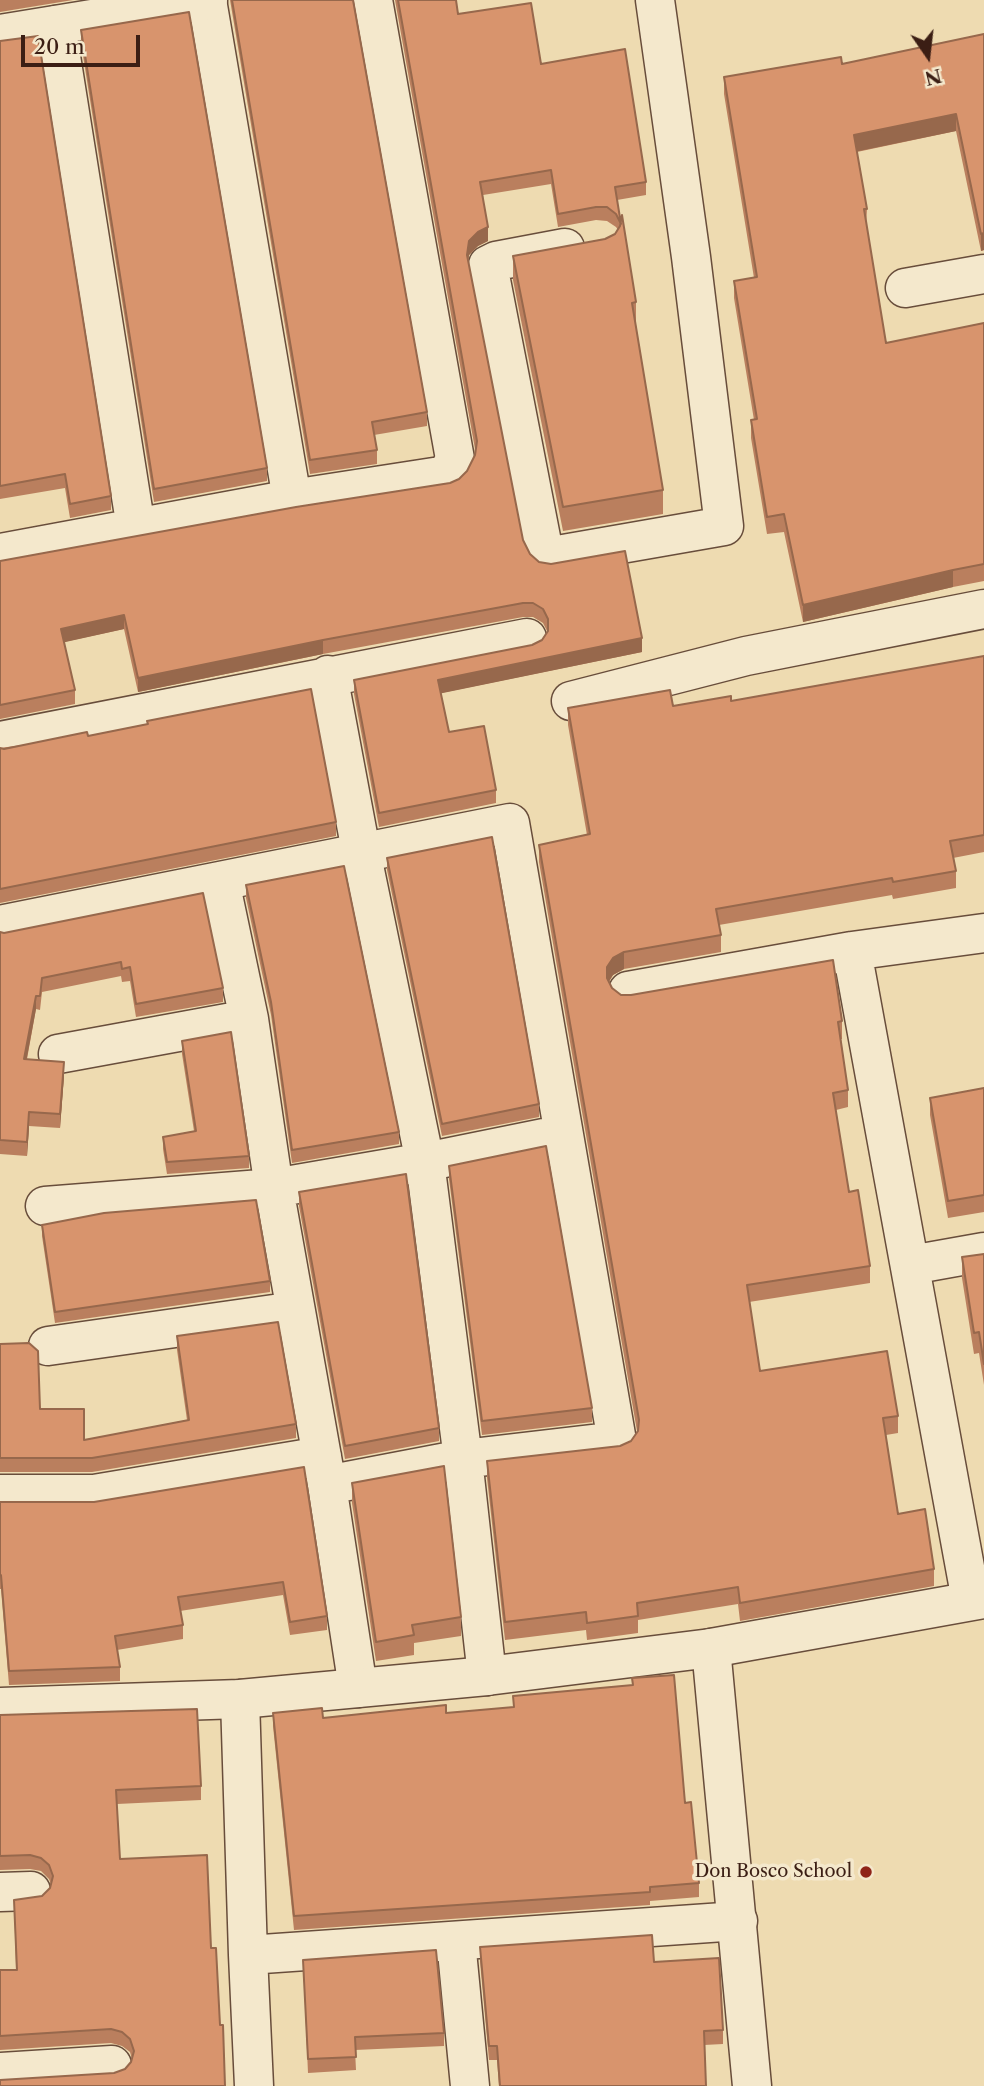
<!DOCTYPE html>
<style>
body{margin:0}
#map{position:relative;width:984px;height:2086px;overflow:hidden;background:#eedbb1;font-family:"Libre Caslon Text",serif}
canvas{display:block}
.north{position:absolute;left:893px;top:21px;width:70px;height:70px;-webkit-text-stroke:5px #f4e8cc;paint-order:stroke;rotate:166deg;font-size:19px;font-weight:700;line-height:28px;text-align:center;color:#3b1e14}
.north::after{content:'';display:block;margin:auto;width:24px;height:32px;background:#3b1e14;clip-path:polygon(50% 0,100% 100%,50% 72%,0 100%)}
.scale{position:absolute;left:21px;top:35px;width:119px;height:32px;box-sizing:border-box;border:4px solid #3b1e14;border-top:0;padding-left:9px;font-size:21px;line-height:24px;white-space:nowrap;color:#3b1e14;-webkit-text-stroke:5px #f4e8cc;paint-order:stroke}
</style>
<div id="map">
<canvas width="984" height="2086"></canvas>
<div class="north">N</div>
<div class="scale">20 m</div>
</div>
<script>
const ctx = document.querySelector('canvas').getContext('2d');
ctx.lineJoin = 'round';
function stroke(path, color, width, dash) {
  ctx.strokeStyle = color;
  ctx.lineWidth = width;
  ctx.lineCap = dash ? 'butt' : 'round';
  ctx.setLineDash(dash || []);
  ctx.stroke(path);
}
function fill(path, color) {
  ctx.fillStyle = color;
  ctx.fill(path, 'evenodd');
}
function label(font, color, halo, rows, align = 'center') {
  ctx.font = font + ' "Libre Caslon Text",serif';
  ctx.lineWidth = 7;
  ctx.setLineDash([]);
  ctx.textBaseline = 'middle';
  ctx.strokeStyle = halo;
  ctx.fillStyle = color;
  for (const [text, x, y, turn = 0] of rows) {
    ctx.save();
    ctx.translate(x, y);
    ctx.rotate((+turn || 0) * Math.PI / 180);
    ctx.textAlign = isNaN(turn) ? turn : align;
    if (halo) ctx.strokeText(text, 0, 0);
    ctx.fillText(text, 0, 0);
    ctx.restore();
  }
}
const minor = new Path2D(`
 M207 0 292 499
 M56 25 136 528
 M565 248 496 261 488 265 544 553 552 556 724 526 691 257 655 0
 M905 288 984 274
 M0 553 292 499 447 475 455 459 373 0
 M328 675 361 851 425 1162 463 1459 487 1676
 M571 701 746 656 984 609
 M0 741 527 638
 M220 881 249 1019 274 1188 327 1485 358 1688
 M0 925 510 823 617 1441 463 1459 327 1485
 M852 951 971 1600
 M628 991 852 951 984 933
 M58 1054 249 1019
 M45 1206 274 1188 425 1162 563 1134
 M911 1265 984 1252
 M48 1346 295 1311
 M0 1494H94L322 1456
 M711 1648 984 1599
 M240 1699 248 1955 254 2086
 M0 1892 31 1891
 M456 1941 470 2086
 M248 1955 738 1921
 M0 2072 112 2065`);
const tertiary = new Path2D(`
 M0 34 208 0
 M0 1707 240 1699 487 1676 711 1648 752 2086`);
stroke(minor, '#684d3b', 41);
stroke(tertiary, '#684d3b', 41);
stroke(minor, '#f4e8cc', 38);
stroke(tertiary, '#f4e8cc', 38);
fill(new Path2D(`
 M0 0H73L0 12Z
 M230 0H353L427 412V426L374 435 377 450V464L310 474Z
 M395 0H456L458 14 541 64 646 182V195L617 200 636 302V325L663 490V514L563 531 513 280V256L605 239 615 234 618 230 616 227 607 221 596 220 558 227 551 184 483 195 488 241 478 246 469 255 468 262 523 540 530 554 642 652 441 693 449 732 496 790V803L379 827 354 694V680L532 645 542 640 547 631 543 623 533 617H523L323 654 138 692 124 629 64 642 75 690V704L0 719V561L450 483 459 479 467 471 475 455V449Z
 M81 30 267 468V481L154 502 81 43Z
 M984 34V250L981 251 956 131 857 152 867 209 866 226 886 343 984 323V581L953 587 803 622 784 532 767 534 751 438V420H754L734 298V281L754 278 724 94V77L842 64Z
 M0 41 111 496V510L70 518 65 488 0 499Z
 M984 656V852L953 858 956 871V888L893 899 892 895 719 925 721 935V952L624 969 613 975 609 982 612 988 621 995 842 1021V1039H841L848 1090V1107L836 1110 849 1192 870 1266V1283L749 1302 760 1371 898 1416V1433L886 1435 898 1514 934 1569V1586L740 1621 738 1604 638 1620V1633L587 1640 586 1630 505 1640 487 1478V1461L620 1446 631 1441 637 1431 539 862V845L587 835 568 725V708L673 706 731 701Z
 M147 721 336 822V836L0 903V748L88 736 147 724Z
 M387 858 539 1104V1117L442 1136 387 870Z
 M246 885 399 1132V1144L292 1163 271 1015 246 898Z
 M0 932 223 988V1002L136 1017 130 981 122 982 121 976 42 992 40 1010 36 1009 27 1059 64 1076 60 1128 29 1126 27 1156 0 1154Z
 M182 1041 249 1156V1168L167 1174 163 1149V1137L194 1131 182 1054Z
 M984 1088V1212L948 1218 930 1115V1098Z
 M449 1166 592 1408V1422L482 1435 449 1179Z
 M299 1192 439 1428V1441L345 1459 299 1206Z
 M42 1225 270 1281V1292L55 1323 42 1236Z
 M984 1254V1385L979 1353 974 1354 962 1278V1257Z
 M177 1336 296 1424V1438L92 1472H0V1344L40 1409 84 1440 187 1420 177 1350Z
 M304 1467 327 1616V1630L290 1635 283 1595 180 1611 183 1625V1639L117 1650 120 1667V1681L9 1685 1 1589H0V1502H94Z
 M352 1483 461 1617V1636L414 1643V1655L376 1661 352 1503Z
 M632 1678 685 1803 699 1883V1897L650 1901V1905L294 1930 273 1726V1713L323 1718 446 1713 513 1707V1696L632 1685Z
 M0 1715 201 1786V1800L117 1804 120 1859 211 1948 220 2025 225 2086 114 2073 125 2069 131 2062 132 2059 130 2052 122 2046 111 2043 0 2050V1970H16L14 1900 42 1896 50 1888 51 1884 49 1879 41 1871 30 1869 0 1870Z
 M480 1947 654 1962 723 2030V2044L704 2045 706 2086H499L497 2060H489L480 1961Z
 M303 1960 444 2033V2046L355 2050 356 2070 308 2073Z`), '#ba7f5e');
fill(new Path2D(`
 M956 114V131L854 152V135Z
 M488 227V241L478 246 469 255 467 269V255L469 241 478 232Z
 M984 233V250L981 251V234Z
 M953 570V587L803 622V605Z
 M124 615V629L61 643V629Z
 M642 638V652L438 694V680Z
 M323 640V654L138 692V678Z
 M624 952V969L613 975 607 984V996V967L613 958Z
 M36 996V1009L24 1073V1059Z
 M64 1062V1076L60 1128V1114Z
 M29 1112V1126L27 1156V1142Z`), '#97684c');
const building = new Path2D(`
 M232 0H353L427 412 372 422 377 450 310 460Z
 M398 0H456L458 14 531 3 541 64 625 49 646 182 615 187 621 224 616 214 607 207H596L558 214 551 170 480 182 488 227 478 232 469 241 467 255 523 540 530 554 539 562 551 564 625 551 642 638 438 680 449 732 484 726 496 790 379 813 354 680 532 645 542 640 548 631V619L543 609 533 603H523L323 640 138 678 124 615 61 629 75 690 0 705V561L296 507 450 483 459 479 467 471 475 455 477 441Z
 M189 12 267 468 154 489 81 30Z
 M984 34V233L981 234 956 114 854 135 867 209H864L886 343 984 323V564L953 570 803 605 784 514 767 517 751 420 757 419 734 281 757 277 724 77 841 57 842 64Z
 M38 36 111 496 70 504 65 474 0 486V41Z
 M622 215 636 302 632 303 663 490 563 507 513 256 605 239 615 234 620 226Z
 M984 656V835L950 841 956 871 893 882 892 878 716 909 721 935 624 952 613 958 607 967V978L612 988 621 995H631L833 960 842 1021 838 1022 848 1090 833 1093 849 1192 858 1190 870 1266 747 1285 760 1371 887 1351 898 1416 883 1418 898 1514 925 1509 934 1569 740 1603 738 1587 637 1603 638 1616 587 1623 586 1612 505 1622 487 1461 620 1446 631 1441 638 1431 639 1420 539 845 590 834 568 708 670 690 673 706 731 696V701Z
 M311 689 336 822 0 889V748L4 749 87 732 88 736 148 724 147 721Z
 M492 837 539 1104 442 1124 387 858Z
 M344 866 399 1132 292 1150 271 1002 246 885Z
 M203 893 223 988 136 1004 130 967 122 969 121 962 42 978 40 996H36L24 1059 64 1062 60 1114 29 1112 27 1142 0 1140V932L4 933Z
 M231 1032 249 1156 167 1162 163 1137 196 1131 182 1041Z
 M984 1088V1195L948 1201 930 1098Z
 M546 1146 592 1408 482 1421 449 1166Z
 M406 1174 439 1428 345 1446 299 1192Z
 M256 1200 270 1281 55 1312 42 1225 104 1213Z
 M984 1254V1364L979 1332 974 1333 962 1257Z
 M278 1322 296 1424 92 1458H0V1344L29 1343 38 1351 40 1409H84V1440L189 1420 177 1336Z
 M444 1466 461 1617 412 1625 414 1635 376 1642 352 1483Z
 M304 1467 327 1616 290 1622 283 1582 178 1597 183 1625 115 1636 120 1667 9 1671 1 1575H0V1502H94Z
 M674 1675 685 1803 691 1802 699 1883 650 1887V1892L294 1916 273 1713 322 1708 323 1718 446 1705V1713L514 1707 513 1696 633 1685 632 1678Z
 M197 1709 201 1786 116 1790 120 1859 207 1855 211 1948H216L220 2025H223L225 2086H0V2080L114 2073 125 2069 131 2062 134 2051 130 2039 122 2032 111 2029 0 2036V1970H17L14 1900 42 1896 50 1888 53 1876 49 1865 41 1858 30 1855 0 1856V1715Z
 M652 1935 654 1962 719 1958 723 2030 704 2031 706 2086H500L497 2046H489L480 1947Z
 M436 1950 444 2033 355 2037 356 2057 308 2059 303 1960Z`);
fill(building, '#d8946d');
stroke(building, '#97684c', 2);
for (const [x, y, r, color] of [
 [866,1872,7,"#8f2418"]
]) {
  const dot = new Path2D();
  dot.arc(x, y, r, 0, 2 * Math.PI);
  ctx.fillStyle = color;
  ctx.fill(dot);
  stroke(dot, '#f4e8cc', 2.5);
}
label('18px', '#3b1e14', '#f4e8cc', [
 ["Don Bosco School",852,1872]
], 'right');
</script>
